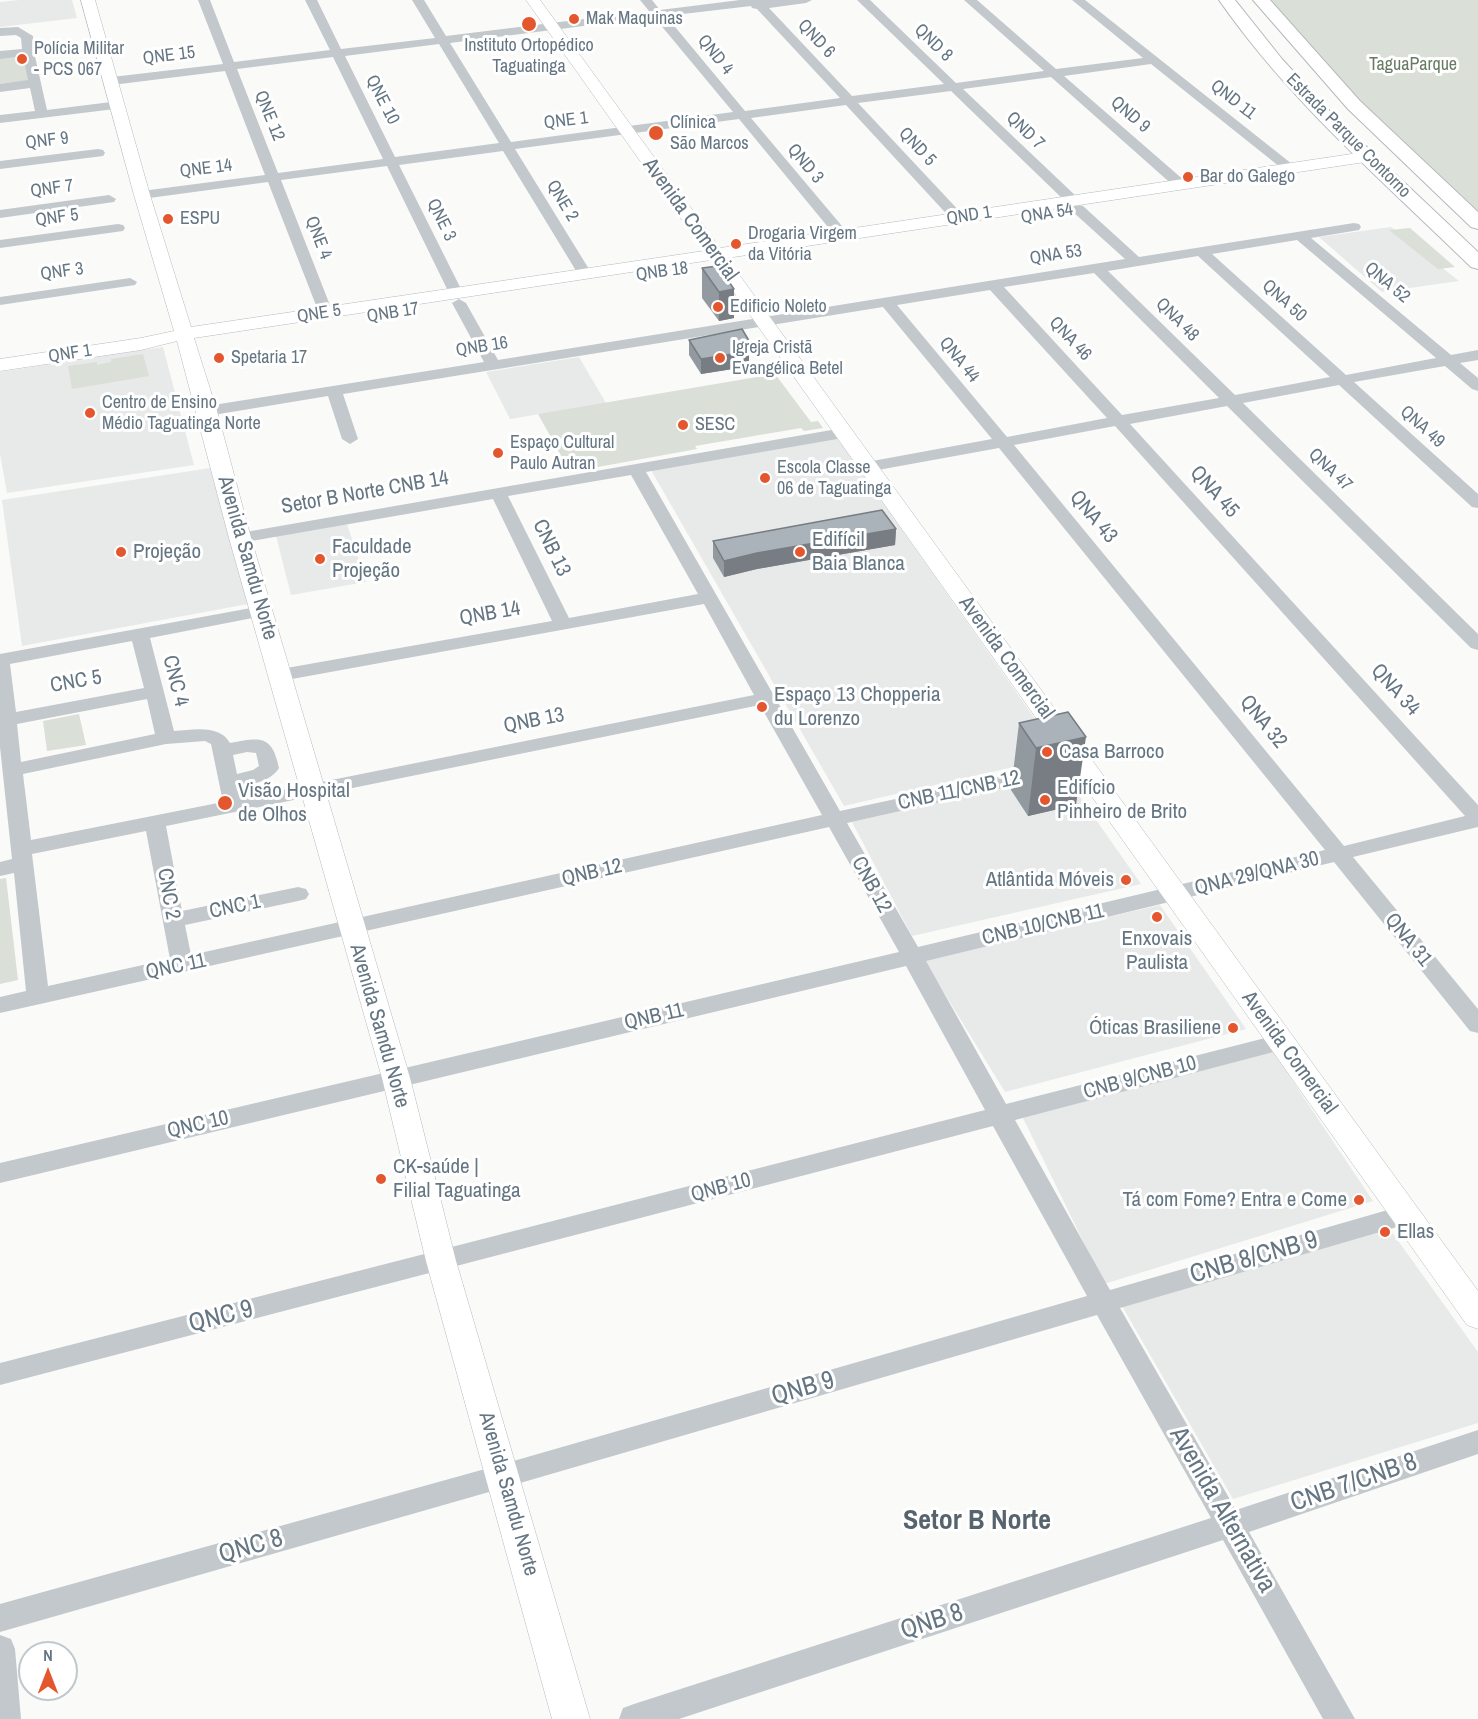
<!DOCTYPE html>
<meta charset="utf-8">
<style>
body{margin:0}
#map{position:relative;width:1478px;height:1719px;overflow:hidden;background:#fafaf8;font-family:"Archivo Narrow",sans-serif}
canvas{display:block}
.north{position:absolute;left:18px;top:1641px;width:60px;height:60px;box-sizing:border-box;background:#fff;border:2px solid #c1c8cd;border-radius:50%;rotate:0deg;font-size:16px;font-weight:700;line-height:24px;text-align:center;color:#657683}
.north::after{content:'';display:block;margin:auto;width:21px;height:27px;background:#e4572e;clip-path:polygon(50% 0,100% 100%,50% 72%,0 100%)}
</style>
<div id="map">
<canvas width="1478" height="1719"></canvas>
<div class="north">N</div>
</div>
<script>
const ctx = document.querySelector('canvas').getContext('2d');
ctx.lineJoin = 'round';
function fill(path, color) {
  ctx.fillStyle = color;
  ctx.fill(path, 'evenodd');
}
function stroke(path, color, width, dash) {
  ctx.strokeStyle = color;
  ctx.lineWidth = width;
  ctx.lineCap = dash ? 'butt' : 'round';
  ctx.setLineDash(dash || []);
  ctx.stroke(path);
}
function label(font, color, halo, rows, align = 'center') {
  ctx.font = font + ' "Archivo Narrow",sans-serif';
  ctx.lineWidth = 6;
  ctx.setLineDash([]);
  ctx.textBaseline = 'middle';
  ctx.strokeStyle = halo;
  ctx.fillStyle = color;
  for (const [text, x, y, turn = 0] of rows) {
    ctx.save();
    ctx.translate(x, y);
    ctx.rotate((+turn || 0) * Math.PI / 180);
    ctx.textAlign = isNaN(turn) ? turn : align;
    if (halo) ctx.strokeText(text, 0, 0);
    ctx.fillText(text, 0, 0);
    ctx.restore();
  }
}
fill(new Path2D(`
 M19 0H72L77 18 0 27V2Z
 M1391 227 1459 281 1382 292 1319 237Z
 M163 347 194 465 7 493 0 454V372Z
 M579 357 606 403 510 419 486 372Z
 M836 436 1061 756 844 806 651 470Z
 M210 468 248 604 22 646 2 500Z
 M347 524 366 582 291 595 276 536Z
 M1064 774 1141 884 912 936 852 822Z
 M1160 905 1246 1029 1005 1092 924 960Z
 M1270 1047 1373 1201 1104 1284 1022 1116Z
 M1386 1224 1478 1352V1423L1233 1499 1122 1306Z`), '#e8e9e9');
fill(new Path2D(`
 M1271 0H1478V213L1359 103 1319 60Z
 M28 54 34 80 0 84V57Z
 M1410 228 1455 267 1438 269 1389 230Z
 M143 354 149 376 72 389 68 366 97 362V365L111 362V359Z
 M775 374 811 422 818 421 823 428 804 431 801 428 695 446 697 449 570 472 538 414Z
 M79 714 86 745 47 751 43 721Z
 M6 878 18 980 0 984V879Z`), '#dadfd7');
const major = new Path2D(`
 M81 0H95L150 195 191 327 704 251 526 0H540L720 248 1365 152 1371 154 1373 157 1371 160 1365 162 727 258 1478 1291V1329L1467 1325 711 260 194 338 217 411 251 538 410 1078 456 1261 590 1719H552L426 1261 382 1078 229 538 177 341 141 350 0 371V359L141 338 174 331 134 195Z`);
const highway = new Path2D(`
 M1219 0H1235L1282 59 1336 118 1478 252V269L1471 267C1383 181 1290 102 1219 0Z
 M1253 0H1270L1360 101 1478 212V229L1471 227 1348 109Z`);
stroke(major, '#b5babe', 1);
stroke(highway, '#b4b9bd', 2);
fill(new Path2D(`
 M198 0H210L234 62 330 50 305 0H317L341 49 435 38 412 0H424L446 36 649 11 640 0H652L660 10 740 0H812L806 3 769 8 852 96 944 84 857 0H870L956 83 1044 71 964 0H977L1056 69 1143 58 1072 0H1085L1297 168 1295 171H1285L1151 64 1064 76 1186 182 1188 185 1186 188H1176L1051 77 963 89 1078 198 1080 201 1078 204H1068L951 91 858 103 963 215 965 218 963 221H953L846 105 751 118 847 232 849 235 842 239 837 238 739 119 515 149 592 274 585 278 578 274 503 151 399 165 463 293 456 297 449 293 387 166 281 180 333 313 326 317 319 313 268 182 142 199 135 195 142 191 265 175 225 71 112 85 106 81 112 77 223 64ZM751 6 752 8 757 9 840 98 745 111 666 16ZM654 17 733 112 511 142 450 43ZM439 44 499 143 395 157 345 56ZM333 57 383 159 278 173 237 69Z
 M18 27 33 36 34 52 47 110 119 101 125 105 123 108 0 123V115L35 111 30 88 0 92V84L28 80 23 56 0 59V51L22 49 21 38 16 35 0 36V28Z
 M98 149 103 150 105 153 103 156 0 169V161Z
 M109 195 116 199 114 202 0 218V210Z
 M1078 205 1083 206 1139 257 1354 223 1359 224 1361 227 1359 230 1311 238 1451 355 1478 350V360L1460 363 1478 378V391L1472 389 1445 366 1354 382 1478 494V508L1472 507 1339 385 1243 403 1478 634V650L1471 648 1227 406 1130 424 1478 805V827L1353 857 1478 1009V1033L1470 1031 1334 862 926 961 1006 1104 1281 1034 1289 1036 1293 1042 1289 1048 1281 1050 1015 1120 1110 1290 1405 1205 1414 1208 1417 1215 1414 1222 1120 1308 1236 1510 1478 1430V1454L1249 1532 1355 1719H1323L1223 1540 679 1719H619L623 1708 634 1704 1211 1518 1097 1315 503 1488 0 1632V1604L503 1464 1087 1296 993 1126 0 1385V1363L985 1110 906 966 0 1183V1163L899 952 829 827 0 1013V997L26 991 14 873 0 876V862L12 859 0 747V654L262 606 268 607 271 611 268 615 150 638 174 731C193 730 219 724 230 743 261 737 272 735 279 768 270 782 255 783 240 786L242 798 754 695 704 604 281 681 274 679 272 675 274 671 281 669 552 621 493 499 240 543 234 542 231 538 234 534 843 428 849 430 851 433 849 436 843 438 646 472 840 811 1039 768 1046 769 1049 774 1046 779 1039 780 847 823 918 947 1325 850 999 448 867 472 861 471 859 467 861 463 867 462 992 439 883 307 343 394 358 439 350 444 342 439 328 396 207 416 199 411 207 406 484 362 452 303 459 299 466 303 498 360 1125 259 1073 212 1071 209 1073 206ZM1297 240 1436 358 1346 375 1212 254ZM1198 256 1330 377 1235 395 1108 271ZM1094 273 1219 398 1122 415 1004 287ZM990 290 1107 418 1007 437 897 305ZM1115 426 1465 816 1344 846 1014 445ZM631 475 698 594 569 618 508 496ZM132 641 144 688 16 712 10 664ZM147 699 155 734 21 762 17 724ZM760 705 822 815 191 955 185 925 298 901 306 899 309 894 306 889 298 887 182 911 166 826ZM205 741 211 744 223 802 31 840 23 774 166 744ZM247 752 256 753 259 766 253 770 237 774 233 755ZM146 831 170 959 48 986 32 854Z
 M118 224 123 225 125 228 123 231 0 248V240Z
 M130 278 137 282 135 285 0 305V297Z
 M0 1635 11 1639 15 1649 21 1719H0Z`), '#c3c8cc');
fill(major, '#fff');
fill(highway, '#fff');
fill(new Path2D(`
 M718 266 734 318 719 321 702 298V268Z
 M689 340 749 361 739 368 701 374 689 355Z
 M896 529 895 545 757 569 724 577 713 558V541Z
 M1019 723 1076 805 1028 816 1011 790Z`), '#929a9f');
fill(new Path2D(`
 M734 289V318L719 321V292Z
 M749 346V361L739 368 701 374V359Z
 M896 529 895 545 757 569 724 577V561L757 553Z
 M1086 737 1076 805 1028 816 1036 748Z`), '#777d82');
const building = new Path2D(`
 M718 266 734 289 719 292 702 268Z
 M742 329 748 339 749 346 739 353 701 359 689 340Z
 M882 510 896 529 757 553 724 561 713 541Z
 M1068 712 1086 737 1036 748 1019 723Z`);
fill(building, '#aab3b9');
stroke(building, '#777d82', 1.5);
for (const [x, y, r, color] of [
 [574,19,6,"#e4572e"],
 [529,24,8,"#e4572e"],
 [22,59,6,"#e4572e"],
 [656,133,8,"#e4572e"],
 [1188,177,6,"#e4572e"],
 [168,219,6,"#e4572e"],
 [736,244,6,"#e4572e"],
 [718,307,6,"#e4572e"],
 [219,358,6,"#e4572e"],
 [720,358,6,"#e4572e"],
 [90,413,6,"#e4572e"],
 [683,425,6,"#e4572e"],
 [498,453,6,"#e4572e"],
 [765,478,6,"#e4572e"],
 [121,552,6,"#e4572e"],
 [800,552,6,"#e4572e"],
 [320,559,6,"#e4572e"],
 [762,707,6,"#e4572e"],
 [1047,752,6,"#e4572e"],
 [1045,800,6,"#e4572e"],
 [225,803,8,"#e4572e"],
 [1126,880,6,"#e4572e"],
 [1157,917,6,"#e4572e"],
 [1233,1028,6,"#e4572e"],
 [381,1179,6,"#e4572e"],
 [1359,1200,6,"#e4572e"],
 [1385,1232,6,"#e4572e"]
]) {
  const dot = new Path2D();
  dot.arc(x, y, r, 0, 2 * Math.PI);
  ctx.fillStyle = color;
  ctx.fill(dot);
  stroke(dot, '#fff', 2);
}
label('18px', '#657683', '#fff', [
 ["Mak Maquinas",586,19],
 ["Instituto Ortopédico",529,46,"center"],
 ["Taguatinga",529,67,"center"],
 ["Polícia Militar",34,49],
 ["- PCS 067",34,70],
 ["Clínica",670,123],
 ["São Marcos",670,144],
 ["Bar do Galego",1200,177],
 ["ESPU",180,219],
 ["Drogaria Virgem",748,234],
 ["da Vitória",748,255],
 ["Edificio Noleto",730,307],
 ["Igreja Cristã",732,348],
 ["Evangélica Betel",732,369],
 ["Spetaria 17",231,358],
 ["Centro de Ensino",102,403],
 ["Médio Taguatinga Norte",102,424],
 ["SESC",695,425],
 ["Espaço Cultural",510,443],
 ["Paulo Autran",510,464],
 ["Escola Classe",777,468],
 ["06 de Taguatinga",777,489]
], 'left');
label('18px', '#657683', '#fff', [
 ["QND 6",816,39,47],
 ["QND 8",933,43,44],
 ["QND 4",715,55,51],
 ["QNE 15",169,56,-7],
 ["QNE 10",382,100,63],
 ["QND 11",1233,100,38],
 ["QND 9",1130,115,41],
 ["QNE 12",269,116,68],
 ["QNE 1",566,121,-7],
 ["QND 7",1025,131,44],
 ["Estrada Parque Contorno",1348,136,45],
 ["QNF 9",47,141,-7],
 ["QND 5",917,147,47],
 ["QND 3",805,164,50],
 ["QNE 14",206,169,-7],
 ["QNF 7",52,189,-8],
 ["QNE 2",562,201,59],
 ["QNA 54",1047,214,-9],
 ["QND 1",969,216,-9],
 ["QNF 5",57,218,-8],
 ["QNE 3",441,220,64],
 ["QNE 4",318,238,69],
 ["QNA 53",1056,255,-9],
 ["QNF 3",62,272,-8],
 ["QNB 18",662,272,-8],
 ["QNA 52",1387,283,40],
 ["QNA 50",1284,301,42],
 ["QNB 17",393,313,-9],
 ["QNE 5",319,314,-9],
 ["QNA 48",1177,320,45],
 ["QNA 46",1070,339,47],
 ["QNB 16",482,347,-9],
 ["QNF 1",70,354,-9],
 ["QNA 44",959,360,51],
 ["QNA 49",1422,427,42],
 ["QNA 47",1330,470,44]
]);
label('18px', '#687a64', '#fff', [
 ["TaguaParque",1413,65]
]);
label('21px', '#657683', '#fff', [
 ["Avenida Comercial",690,220,54],
 ["QNA 45",1214,492,48],
 ["Setor B Norte CNB 14",365,493,-10],
 ["QNA 43",1093,517,50],
 ["CNB 13",551,548,64],
 ["Avenida Samdu Norte",247,558,74],
 ["QNB 14",490,614,-10],
 ["Avenida Comercial",1006,658,54],
 ["CNC 4",175,681,76],
 ["CNC 5",76,682,-10],
 ["QNA 34",1395,690,48],
 ["QNB 13",534,721,-11],
 ["QNA 32",1263,722,51],
 ["CNB 11/CNB 12",959,791,-12],
 ["QNB 12",592,873,-13],
 ["QNA 29/QNA 30",1257,874,-14],
 ["CNB 12",871,885,61],
 ["CNC 2",168,894,80],
 ["CNC 1",235,907,-12],
 ["CNB 10/CNB 11",1043,925,-13],
 ["QNA 31",1408,940,51],
 ["QNC 11",176,967,-12],
 ["QNB 11",654,1017,-13],
 ["Avenida Samdu Norte",379,1026,74],
 ["Avenida Comercial",1289,1053,54],
 ["CNB 9/CNB 10",1140,1078,-15],
 ["QNC 10",198,1125,-13],
 ["QNB 10",721,1188,-15],
 ["Avenida Samdu Norte",508,1494,74]
]);
label('21px', '#657683', '#fff', [
 ["Edifícil",812,540],
 ["Baia Blanca",812,564],
 ["Faculdade",332,547],
 ["Projeção",332,571],
 ["Projeção",133,552],
 ["Espaço 13 Chopperia",774,695],
 ["du Lorenzo",774,719],
 ["Casa Barroco",1059,752],
 ["Edifício",1057,788],
 ["Pinheiro de Brito",1057,812],
 ["Visão Hospital",238,791],
 ["de Olhos",238,815],
 ["Atlântida Móveis",1114,880,"right"],
 ["Enxovais",1157,939,"center"],
 ["Paulista",1157,963,"center"],
 ["Óticas Brasiliene",1221,1028,"right"],
 ["CK-saúde |",393,1167],
 ["Filial Taguatinga",393,1191],
 ["Tá com Fome? Entra e Come",1347,1200,"right"],
 ["Ellas",1397,1232]
], 'left');
label('26px', '#657683', '#fff', [
 ["CNB 8/CNB 9",1254,1258,-16],
 ["QNC 9",221,1317,-14],
 ["QNB 9",803,1389,-16],
 ["CNB 7/CNB 8",1354,1483,-19],
 ["Avenida Alternativa",1222,1510,60],
 ["QNC 8",251,1547,-16],
 ["QNB 8",932,1622,-18]
]);
label('bold 28px', '#57646e', '#fff', [
 ["Setor B Norte",977,1521]
]);
</script>
